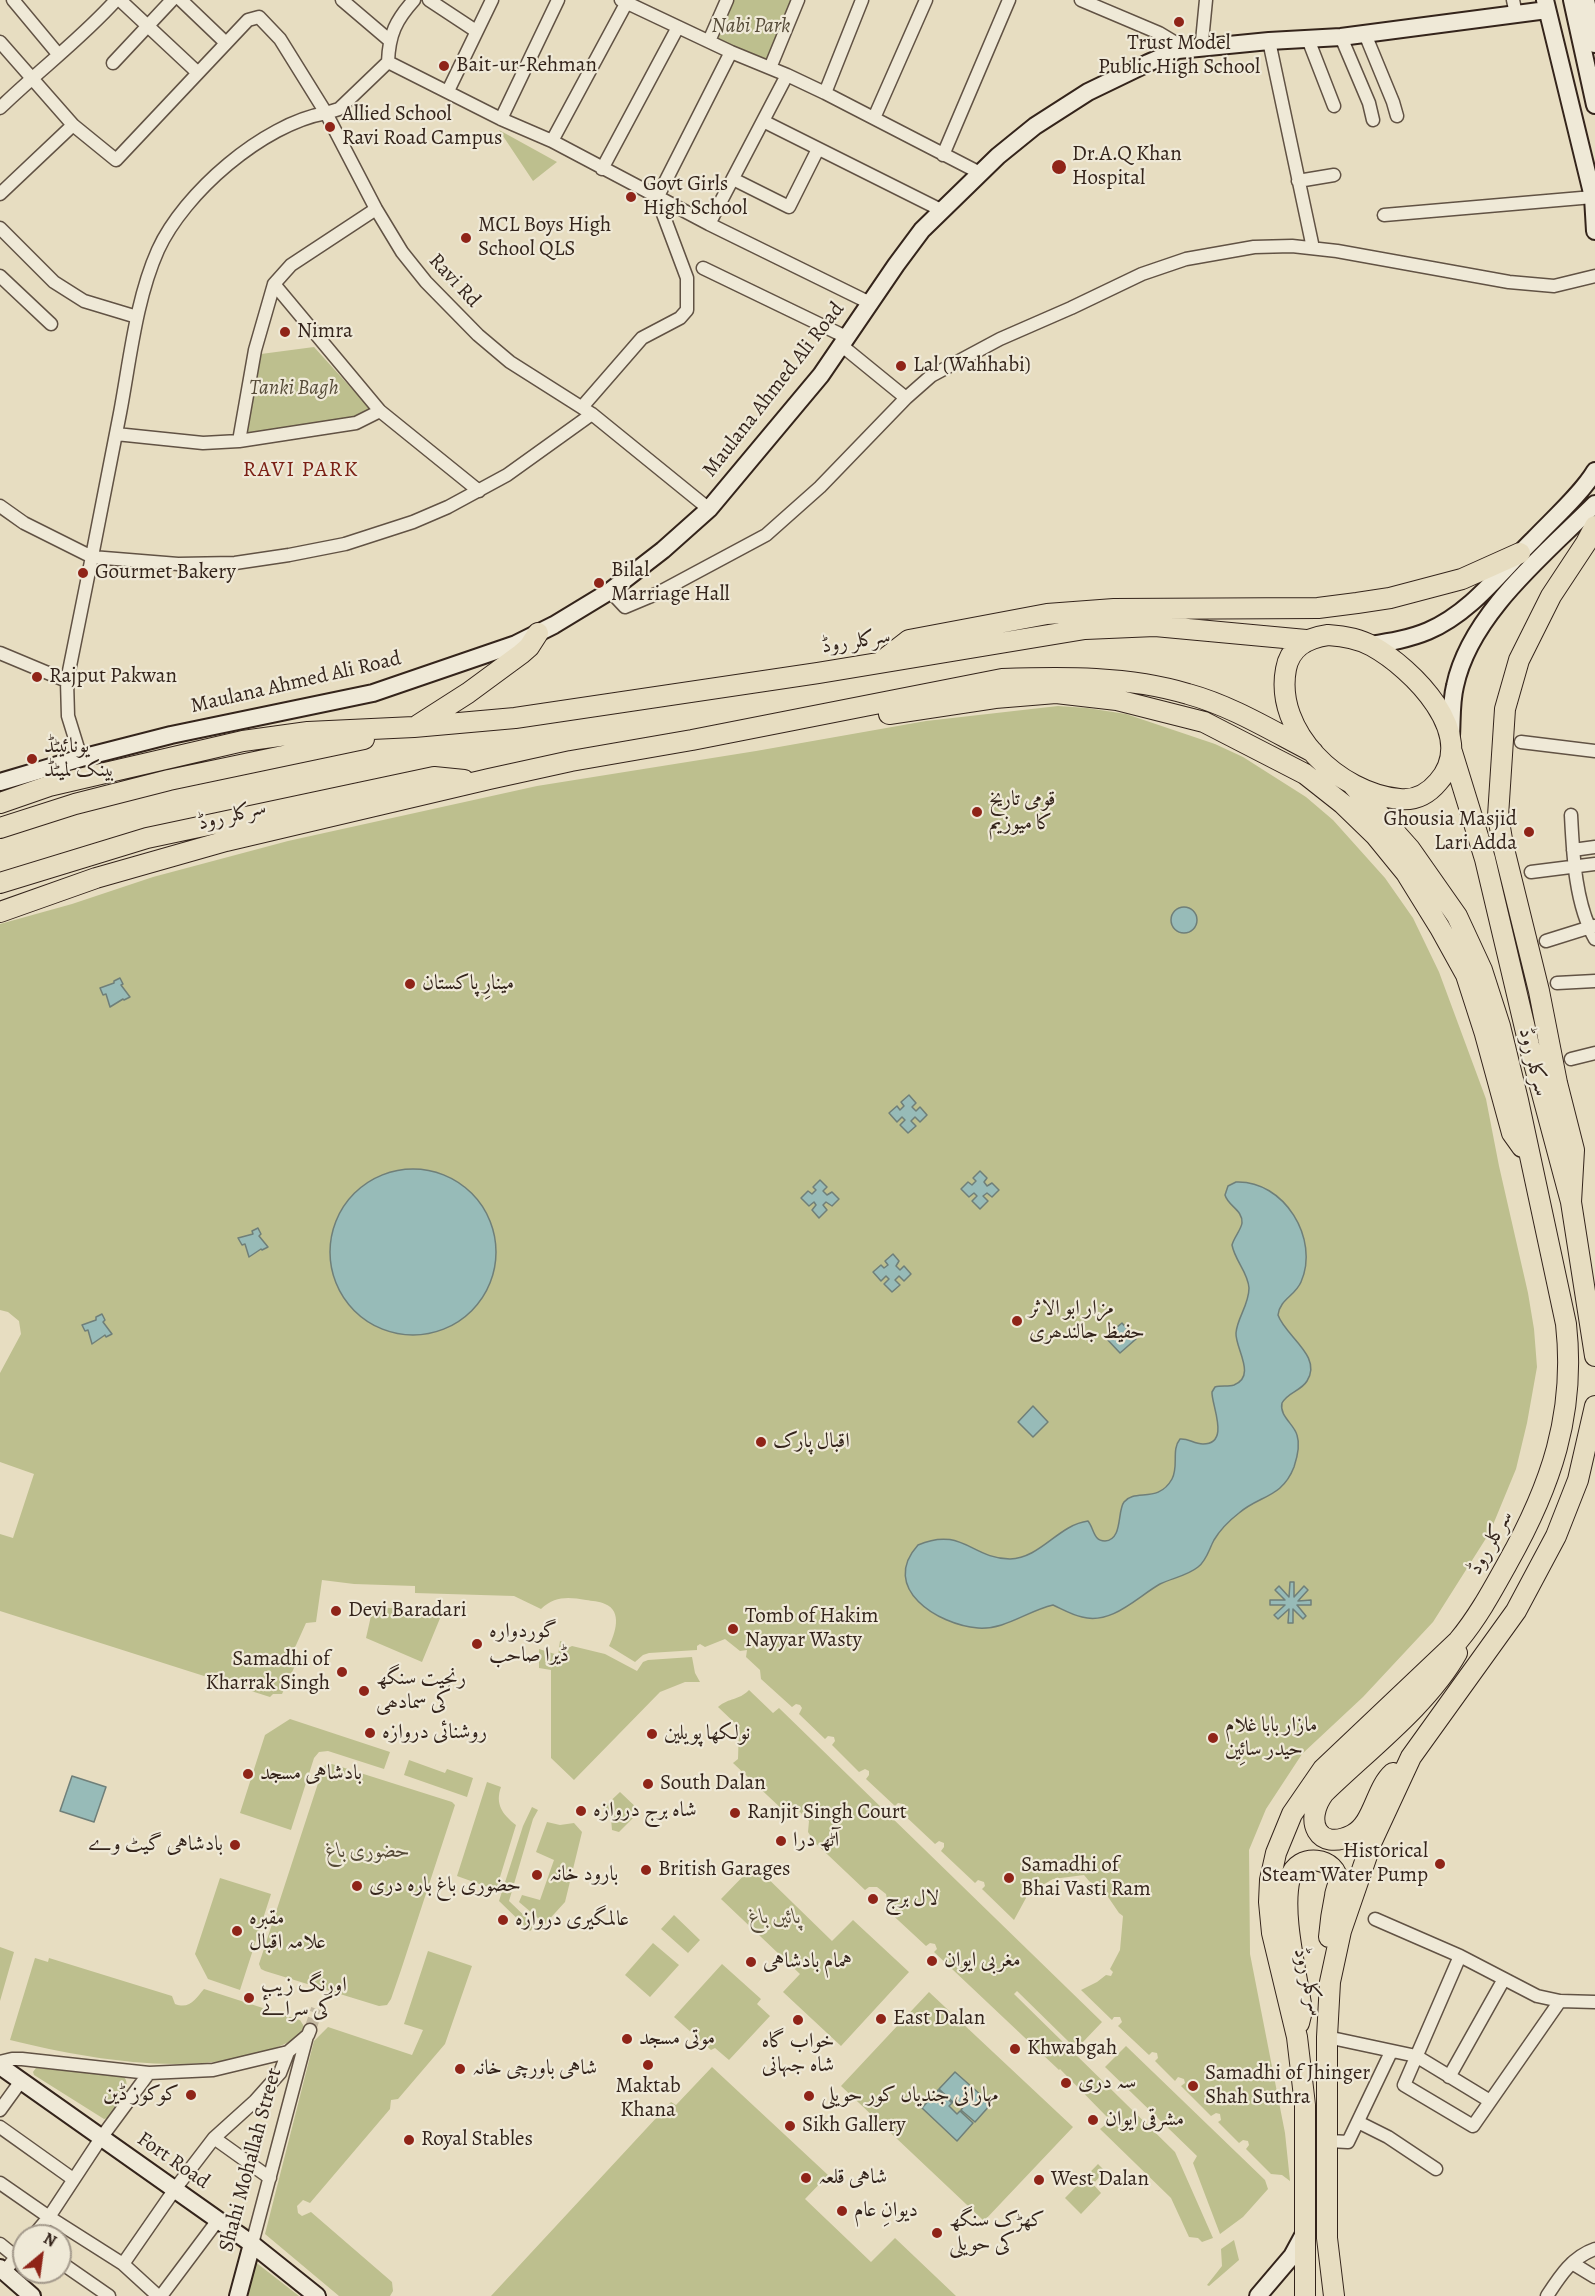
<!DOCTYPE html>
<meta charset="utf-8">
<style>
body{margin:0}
#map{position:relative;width:1595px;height:2296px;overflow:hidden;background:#e7ddc1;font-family:Alegreya,serif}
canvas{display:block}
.north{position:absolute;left:12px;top:2224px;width:60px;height:60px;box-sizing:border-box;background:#efe9d7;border:2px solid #a49a8c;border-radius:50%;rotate:29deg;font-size:16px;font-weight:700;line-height:24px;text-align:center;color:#34241b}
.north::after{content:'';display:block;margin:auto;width:21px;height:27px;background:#8f2418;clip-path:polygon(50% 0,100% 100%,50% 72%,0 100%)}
</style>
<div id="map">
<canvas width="1595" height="2296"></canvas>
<div class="north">N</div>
</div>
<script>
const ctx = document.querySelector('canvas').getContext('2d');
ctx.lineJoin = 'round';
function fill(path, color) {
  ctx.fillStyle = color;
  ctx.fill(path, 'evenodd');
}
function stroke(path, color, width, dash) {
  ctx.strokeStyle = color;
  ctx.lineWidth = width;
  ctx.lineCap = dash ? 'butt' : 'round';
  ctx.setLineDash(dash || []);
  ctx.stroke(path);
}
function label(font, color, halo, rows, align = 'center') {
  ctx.font = font + ' Alegreya,Amiri,serif';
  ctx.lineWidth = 4.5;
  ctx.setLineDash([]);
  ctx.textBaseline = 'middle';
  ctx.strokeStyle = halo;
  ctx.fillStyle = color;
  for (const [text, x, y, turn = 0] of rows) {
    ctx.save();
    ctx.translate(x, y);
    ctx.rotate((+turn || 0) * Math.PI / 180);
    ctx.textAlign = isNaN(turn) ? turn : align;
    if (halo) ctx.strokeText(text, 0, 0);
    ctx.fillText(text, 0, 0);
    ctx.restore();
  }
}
fill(new Path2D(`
 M733 0H792L765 64 715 40Z
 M499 130 557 162 533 181Z
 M314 347 371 410 352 420 244 437 261 354Z
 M1058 706 1087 708 1126 714 1215 744 1243 757 1306 797 1333 820 1385 878 1413 918 1439 972 1486 1099 1499 1166 1528 1293 1534 1329 1537 1367 1527 1423 1516 1469 1490 1532 1433 1622 1363 1697 1302 1754 1266 1809 1249 1850 1250 1954 1285 2133 1290 2181 1282 2175 1271 2174 1246 2149 1249 2145 1248 2141 1243 2140 1239 2143 1218 2122 1221 2120 1220 2114 1216 2113 1211 2116 1181 2086 1185 2083 1184 2079 1178 2077 1175 2081 1155 2061 1158 2058 1157 2053 1152 2052 1149 2055 1118 2026 1122 2022 1120 2017H1114L1112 2020 1081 1990 1097 1982 1106 1975 1111 1976 1113 1972 1110 1969 1120 1950 1123 1916 1119 1913 1104 1891 1089 1881 1084 1875 1053 1879 1032 1891H1025L1026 1898 1014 1920 982 1889 985 1886 984 1882 978 1880 975 1883 941 1851 944 1847V1843L939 1841 935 1844 901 1812 904 1808 903 1804 898 1803 895 1806 866 1779 869 1775V1771L865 1769 859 1772 832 1745 835 1741 834 1737 828 1736 825 1739 799 1714 802 1708 800 1705 796 1704 792 1707 761 1679 760 1670 746 1657 747 1650 740 1651 725 1639 705 1647 700 1644 697 1646V1650L649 1653 643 1655 635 1662 609 1646C615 1634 623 1611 605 1604 599 1601 592 1601 586 1600 568 1597 555 1596 541 1609L514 1596 415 1593V1586L354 1584 322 1580 316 1622 306 1623 292 1654 299 1657 282 1694H273L270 1697 0 1611V1534L13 1538 34 1474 0 1462V1373L21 1334 19 1321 8 1312 0 1310V924L72 904 153 877 288 841 537 786 756 751 926 721Z
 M373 1607 443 1611 422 1662 366 1638Z
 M560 1641 565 1643 568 1648 572 1646 605 1654 637 1671 643 1662 648 1660 692 1657 695 1673 700 1682H685L660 1692 574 1780 551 1758V1670L539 1668V1649L558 1655Z
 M749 1690 773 1713 779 1708 1102 2022 1082 2043 1069 2042 1017 1991 1014 1994 1175 2152 1213 2238 1202 2242 1198 2238 1189 2237 1171 2198 1100 2129 1105 2125 1112 2127 1116 2119 1111 2116 1107 2117 1060 2069 1059 2070 934 1952 937 1949 935 1944 930 1943 926 1946 885 1908 888 1905 886 1894 877 1887H869L865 1890 809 1837 810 1835 808 1832 809 1821 799 1811 785 1812 733 1763 738 1759 739 1727 718 1707C730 1697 738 1701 749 1690Z
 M290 1719 390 1752 384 1769 328 1751 319 1752 314 1758 291 1830 240 1813 265 1735Z
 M409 1760 445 1773 447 1769 473 1778 467 1797 404 1775Z
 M326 1764H332L452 1802 455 1805 401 1970 391 1999 387 2005 379 2006 265 1971 261 1969 259 1964 323 1768Z
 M487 1782 501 1787C495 1804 502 1814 516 1825L496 1890 457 1876Z
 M620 1792 640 1811 619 1832 612 1830 611 1819 603 1808Z
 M532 1807 538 1810 533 1819 509 1901 535 1926 530 1931 499 1901 523 1826Z
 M547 1822 560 1825 574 1823 582 1832 565 1902 545 1924 519 1902 522 1895 540 1900 554 1860 536 1852Z
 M754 1865 832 1941 853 1920 909 1972 841 2046 783 1992 800 1974 721 1899Z
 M220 1878 271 1894 240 1990 208 1979 195 1954Z
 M674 1915 700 1940 688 1953 661 1929Z
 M653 1943 679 1965 650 1997 625 1975Z
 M0 1947 14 1952 0 2001Z
 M428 1951 472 1966 445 2044 398 2099 391 2100 390 2109 310 2203 303 2200 297 2206 298 2213 302 2216 311 2212 392 2282 393 2291 390 2296H339L265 2234 314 2041 328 2027 412 2055 423 2030 404 2024Z
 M35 1958 48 1962 49 1958 172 1996 175 2004C190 2010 196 1998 204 1989L300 2020 305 2028C297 2041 280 2046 266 2051 188 2077 88 2059 10 2040Z
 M722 1964 761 1999 757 2004 770 2016 729 2060 715 2048 711 2050 674 2017Z
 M929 1992 1073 2127 984 2221 841 2086Z
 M1126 2046 1265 2180 1268 2189 1243 2217 1220 2234 1193 2163 1197 2156 1105 2067Z
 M712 2067 828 2175 805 2199 871 2262 895 2238 956 2296H491L671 2102 676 2105Z
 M36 2068 124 2076C133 2090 116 2106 108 2118L104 2119 34 2075 33 2072Z
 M1098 2164 1105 2171 1093 2184 1101 2193 1081 2214 1065 2198Z
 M1234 2240 1239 2260 1209 2286 1207 2285 1222 2266 1221 2249Z
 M254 2261 299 2296H248Z`), '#bdbf8e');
const water = new Path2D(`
 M1171 920a13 13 0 1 1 26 0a13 13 0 1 1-26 0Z
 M120 978 123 984 121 985 130 997 124 1000 123 999 110 1007 106 994 103 995 100 988 114 983V981Z
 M909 1095 916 1103 912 1107 916 1111 920 1107 927 1115 920 1122 915 1117 911 1121 916 1126 908 1133 900 1125 905 1120 902 1117 897 1122 889 1113 897 1106 900 1110 904 1106 901 1102Z
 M330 1252a83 83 0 1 1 166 0a83 83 0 1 1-166 0Z
 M980 1171 987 1178 984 1182 987 1186 992 1183 999 1190 992 1197 987 1193 983 1196 988 1201 980 1209 972 1201 977 1196 974 1193 969 1197 961 1189 968 1182 972 1185 976 1181 973 1178Z
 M820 1180 827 1187 823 1191 827 1195 832 1192 839 1199 832 1206 826 1202 823 1205 827 1210 819 1218 812 1210 816 1205 814 1202 809 1206 801 1198 808 1191 812 1194 816 1190 813 1187Z
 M1236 1182C1284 1180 1320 1239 1301 1282 1295 1296 1280 1299 1278 1315 1285 1336 1323 1356 1307 1381 1301 1391 1288 1392 1282 1403 1279 1416 1294 1424 1297 1435 1300 1444 1297 1458 1294 1467 1282 1498 1260 1495 1239 1513 1230 1520 1220 1530 1214 1540 1209 1549 1207 1560 1198 1567 1187 1576 1172 1578 1160 1584 1137 1597 1112 1625 1082 1617 1072 1615 1062 1609 1053 1605 1027 1611 1005 1630 978 1628 938 1625 879 1588 918 1545 962 1526 972 1559 1010 1559 1041 1558 1058 1525 1088 1521 1094 1528 1093 1541 1105 1541 1123 1540 1117 1511 1124 1502 1135 1488 1158 1504 1172 1479 1179 1466 1171 1450 1180 1439 1188 1438 1194 1444 1203 1444 1231 1444 1211 1404 1212 1392L1215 1387C1221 1385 1228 1387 1234 1385 1257 1376 1235 1348 1236 1333 1237 1318 1249 1305 1249 1288 1248 1272 1235 1261 1232 1245 1234 1237 1241 1230 1242 1223 1243 1210 1228 1206 1225 1195L1228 1186Z
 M258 1228 261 1234 259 1236 268 1247 262 1250 261 1249 249 1257 245 1244 242 1245 238 1238 253 1234 252 1231Z
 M893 1254 899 1261 896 1266 900 1270 904 1266 911 1274 904 1281 899 1276 895 1280 900 1285 892 1292 884 1284 889 1279 886 1276 881 1281 873 1272 881 1265 884 1268 888 1265 885 1261Z
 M102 1314 105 1320 103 1322 112 1334 106 1337 105 1335 92 1344 88 1330 85 1331 82 1325 96 1320V1317Z
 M1122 1323 1136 1339 1120 1353 1105 1337Z
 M1033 1406 1048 1422 1033 1437 1018 1422Z
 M1290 1582H1294V1597L1304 1586 1308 1590 1298 1601 1311 1600V1605H1297L1306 1616 1303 1619 1293 1609V1623H1288L1289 1609 1278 1619 1274 1615 1285 1605H1270V1600H1285L1275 1590 1279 1586 1289 1597Z
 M72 1776 106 1787 94 1822 60 1811Z
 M955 2072 991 2104 975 2122 961 2110 964 2106 956 2099 953 2102 939 2089Z
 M938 2090 952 2103 949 2106 957 2114 960 2111 973 2123 957 2141 922 2108Z`);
fill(water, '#97bbb8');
stroke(water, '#6f7f79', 1.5);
stroke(new Path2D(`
 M310 2030 317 2009`), '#c3b8a0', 12, [12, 6]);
const street = new Path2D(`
 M13 0 58 54
 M120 0 197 72
 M181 0 226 43
 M342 0 389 40
 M429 0 476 31
 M621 0 731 52 787 75
 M1081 0 1159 33 1174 42 1178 50
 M1513 0 1516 14
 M1365 34 1393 102 1397 116
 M1341 37 1369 103 1373 120
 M1308 39 1334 106
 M709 41 727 0
 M1202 41 1206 0
 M1269 41 1313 248
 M0 42 73 125 116 160 248 20 259 17 280 39 326 113C263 124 184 193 158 250 136 299 130 360 120 413 103 502 85 592 67 681L68 716 81 758
 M388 62C389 34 396 20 414 0
 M113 63 172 0
 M770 68 798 0
 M448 91 492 0
 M825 93 862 0
 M0 108C38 71 81 39 116 0
 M874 118 926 0
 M501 119 558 0
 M763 121 943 211
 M552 141 628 0
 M943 155 1009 0
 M602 169 678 27
 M733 179 789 207 818 149
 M1298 181 1334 175
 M0 194 73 125
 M1384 215 1593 197
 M709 224 787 75 825 93 980 173
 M0 228 54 282 84 301 137 317
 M703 268 846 337
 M0 276 51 324
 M274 284 380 411 479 491
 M841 345 906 398
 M582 407 642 338 680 318 687 310V278L657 198 731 52
 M116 434 203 443 239 441 356 423 380 411
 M239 441 255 350 274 284 291 265 376 209
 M0 506 24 523 92 557 178 564 235 563 289 555 345 544 413 522 448 507 507 475 592 414
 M709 509 592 414 510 362 478 335 426 282 402 252 376 209 326 113 339 109 388 62 501 119 552 141 709 224 870 303
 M610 591 625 607 656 594 766 535 820 487 906 398 931 376 1000 339 1071 308 1142 274 1186 259 1254 247 1292 246 1337 251 1509 282 1554 286 1595 276
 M0 653 67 681
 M1521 742 1595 751
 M1571 815C1573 854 1575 904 1595 939
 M1573 850 1595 847
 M1531 872 1595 864
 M1546 941 1594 926
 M1557 983 1595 981
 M1571 1059 1595 1053
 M1375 1919 1460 1956 1537 1996 1560 2001 1595 2002
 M1460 1956 1404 2085 1473 2126 1560 2001
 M1327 2037 1416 2056 1490 2101
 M0 2062 12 2059H22L149 2073 213 2070 288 2052
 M1449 2077 1504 1979
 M0 2110 21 2081
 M1358 2122 1388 2137 1436 2169
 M0 2127 73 2179
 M214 2138 270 2178
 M1329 2141 1348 2142 1391 2052
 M0 2183 49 2217 123 2264 158 2296
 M33 2236 49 2217 101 2138 149 2073
 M0 2244 16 2257
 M252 2244 307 2036
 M60 2262 109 2296
 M1572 2263 1595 2277
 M123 2264 175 2189 214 2138 255 2101 280 2073 288 2052 308 2035 310 2030
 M5 2271 24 2247
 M161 2296 218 2220
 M1547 2296C1560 2276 1572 2257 1595 2249`);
const secondary = new Path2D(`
 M1545 0 1593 197 1595 231
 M1572 0 1595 105
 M1586 0 1595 44
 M1370 645C1390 642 1409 639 1428 631 1472 612 1500 572 1534 539 1552 520 1582 493 1595 471
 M1451 736C1452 720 1451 702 1455 686 1470 614 1545 554 1595 504
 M0 782 81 758 171 735 373 693 516 644 554 625 610 591 663 550 709 509 821 375 896 265 922 230 998 156 1035 126 1088 92 1148 63 1178 50 1269 41 1341 37 1547 10
 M0 2066 252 2244 317 2296
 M0 2268 32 2296
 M238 2296 252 2244
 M1258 2296 1292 2256 1305 2232`);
const primary = new Path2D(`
 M1328 635C1343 636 1358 638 1372 646 1412 668 1480 735 1438 782 1428 794 1416 801 1399 799 1339 793 1274 732 1286 669 1290 647 1307 638 1328 635Z
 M882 661 909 640 1047 614 1114 609 1318 608 1357 603 1390 598 1462 579 1520 553
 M889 714 995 698 1056 693 1117 700 1204 722 1305 774 1343 804 1375 835 1406 873 1440 928 1466 975 1485 1034 1512 1133 1522 1147
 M418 725 468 693 521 654 529 647 538 633
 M1452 752 1485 859 1529 1045 1571 1202 1595 1356
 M0 803 49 786 243 741 308 732 414 727 515 718 818 673 1085 629 1155 626 1306 640
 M0 828 75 804 169 780 364 739
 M0 883 147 838 434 777 464 780
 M0 912 96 878 226 841 489 779 571 761 692 740 1002 679C1064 677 1128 676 1188 694 1232 706 1272 731 1313 752
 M1571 1202 1574 1150 1557 1083 1539 991 1503 845 1498 816 1505 709 1519 660 1551 596 1586 543 1595 526
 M1393 1773C1375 1789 1374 1824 1352 1835 1318 1852 1303 1821 1324 1793 1367 1751 1428 1705 1457 1653
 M1299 2023 1302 2011C1297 1973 1281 1914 1290 1878 1297 1852 1338 1856 1338 1883 1338 1887 1335 1892 1335 1896 1332 1910 1330 1924 1329 1937
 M1305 2296V2105L1297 2037 1272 1933 1269 1902 1270 1880 1276 1853 1292 1814 1323 1769 1458 1641C1478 1617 1492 1591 1507 1564 1551 1486 1576 1414 1566 1324L1518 1100 1500 1026 1482 970 1457 916 1410 849 1353 785
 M1334 2296 1327 2238V2037L1330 1982 1341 1931 1372 1841 1411 1757 1516 1611 1556 1536 1578 1480 1595 1406`);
stroke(street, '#615244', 15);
stroke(secondary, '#34241b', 20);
stroke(primary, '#34241b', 22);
stroke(street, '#efe9d7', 12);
stroke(secondary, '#efe9d7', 16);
stroke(primary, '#e7ddc1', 20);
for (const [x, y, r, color] of [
 [1179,22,6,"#8f2418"],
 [444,66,6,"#8f2418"],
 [330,127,6,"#8f2418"],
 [1059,167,8,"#8f2418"],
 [631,197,6,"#8f2418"],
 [466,238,6,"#8f2418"],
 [285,332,6,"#8f2418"],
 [901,366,6,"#8f2418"],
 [83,573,6,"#8f2418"],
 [599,583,6,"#8f2418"],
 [37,677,6,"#8f2418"],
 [32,759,6,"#8f2418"],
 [977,812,6,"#8f2418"],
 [1529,832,6,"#8f2418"],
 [410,984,6,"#8f2418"],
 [1017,1321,6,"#8f2418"],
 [761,1442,6,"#8f2418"],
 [336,1611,6,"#8f2418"],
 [733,1629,6,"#8f2418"],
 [477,1644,6,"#8f2418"],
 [342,1672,6,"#8f2418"],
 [364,1691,6,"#8f2418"],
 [370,1733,6,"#8f2418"],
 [652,1734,6,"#8f2418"],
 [1213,1738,6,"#8f2418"],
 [248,1774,6,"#8f2418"],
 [648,1784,6,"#8f2418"],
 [581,1811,6,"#8f2418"],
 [735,1813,6,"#8f2418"],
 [781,1841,6,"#8f2418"],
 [235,1845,6,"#8f2418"],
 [1440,1864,6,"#8f2418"],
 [646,1870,6,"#8f2418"],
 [537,1875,6,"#8f2418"],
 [1009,1878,6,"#8f2418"],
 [357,1886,6,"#8f2418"],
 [873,1899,6,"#8f2418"],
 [503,1920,6,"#8f2418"],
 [237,1931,6,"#8f2418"],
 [932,1961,6,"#8f2418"],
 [751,1962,6,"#8f2418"],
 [249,1998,6,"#8f2418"],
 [881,2019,6,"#8f2418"],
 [798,2020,6,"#8f2418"],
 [627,2039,6,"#8f2418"],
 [1015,2049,6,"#8f2418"],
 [648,2065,6,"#8f2418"],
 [460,2069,6,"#8f2418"],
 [1066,2083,6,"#8f2418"],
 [1193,2086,6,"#8f2418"],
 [191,2095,6,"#8f2418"],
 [809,2096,6,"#8f2418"],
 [1093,2120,6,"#8f2418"],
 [790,2126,6,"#8f2418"],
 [409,2140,6,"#8f2418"],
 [806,2178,6,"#8f2418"],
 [1039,2180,6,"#8f2418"],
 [842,2211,6,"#8f2418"],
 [937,2233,6,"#8f2418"]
]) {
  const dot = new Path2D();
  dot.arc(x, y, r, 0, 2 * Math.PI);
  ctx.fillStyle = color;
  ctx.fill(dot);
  stroke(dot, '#efe9d7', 2);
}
label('italic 21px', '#564b38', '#efe9d7', [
 ["Nabi Park",751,27],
 ["Tanki Bagh",294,389],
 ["حضوری باغ",368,1852],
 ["پائیں باغ",775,1918]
]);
label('21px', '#34241b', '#efe9d7', [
 ["Trust Model",1179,44,"center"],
 ["Public High School",1179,68,"center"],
 ["Bait-ur-Rehman",456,66],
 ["Allied School",342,115],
 ["Ravi Road Campus",342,139],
 ["Dr.A.Q Khan",1072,155],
 ["Hospital",1072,179],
 ["Govt Girls",643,185],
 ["High School",643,209],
 ["MCL Boys High",478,226],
 ["School QLS",478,250],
 ["Nimra",297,332],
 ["Lal (Wahhabi)",913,366],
 ["Bilal",611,571],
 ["Marriage Hall",611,595],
 ["Gourmet Bakery",95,573],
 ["Rajput Pakwan",49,677],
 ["یونائیٹڈ",44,747],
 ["بینک لمیٹڈ",44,771],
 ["قومی تاریخ",989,800],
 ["کا میوزیم",989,824],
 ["Ghousia Masjid",1517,820,"right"],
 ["Lari Adda",1517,844,"right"],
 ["مینارِ پاکستان",422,984],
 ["مزار ابو الاثر",1029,1309],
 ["حفیظ جالندھری",1029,1333],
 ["اقبال پارک",773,1442],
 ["Devi Baradari",348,1611],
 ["Tomb of Hakim",745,1617],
 ["Nayyar Wasty",745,1641],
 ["گوردوارہ",489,1632],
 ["ڈیرا صاحب",489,1656],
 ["Samadhi of",330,1660,"right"],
 ["Kharrak Singh",330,1684,"right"],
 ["رنجیت سنگھ",376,1679],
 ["کی سمادھی",376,1703],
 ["مازار بابا غلام",1225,1726],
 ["حیدر سائِین",1225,1750],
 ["روشنائی دروازہ",382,1733],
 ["نولکھا پویلین",664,1734],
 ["بادشاہی مسجد",260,1774],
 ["South Dalan",660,1784],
 ["شاہ برج دروازہ",593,1811],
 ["Ranjit Singh Court",747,1813],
 ["آٹھ درا",793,1841],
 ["بادشاہی گیٹ وے",223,1845,"right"],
 ["Historical",1428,1852,"right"],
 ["Steam Water Pump",1428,1876,"right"],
 ["Samadhi of",1021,1866],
 ["Bhai Vasti Ram",1021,1890],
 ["British Garages",658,1870],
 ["بارود خانہ",549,1875],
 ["حضوری باغ بارہ دری",369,1886],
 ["لال برج",885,1899],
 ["مقبرہ",249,1919],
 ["علامہ اقبال",249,1943],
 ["عالمگیری دروازہ",515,1920],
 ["مغربی ایوان",944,1961],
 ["ہمام بادشاہی",763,1962],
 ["اورنگ زیب",261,1986],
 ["کی سرائے",261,2010],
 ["East Dalan",893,2019],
 ["موتی مسجد",639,2039],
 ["خواب گاہ",798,2042,"center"],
 ["شاہ جہانی",798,2066,"center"],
 ["Khwabgah",1027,2049],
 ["شاہی باورچی خانہ",472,2069],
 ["Samadhi of Jhinger",1205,2074],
 ["Shah Suthra",1205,2098],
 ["سہ دری",1078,2083],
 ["Maktab",648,2087,"center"],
 ["Khana",648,2111,"center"],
 ["کوکوز ڈین",179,2095,"right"],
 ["مہارانی جندیاں کور حویلی",821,2096],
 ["مشرقی ایوان",1105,2120],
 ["Sikh Gallery",802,2126],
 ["Royal Stables",421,2140],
 ["شاہی قلعہ",818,2178],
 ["West Dalan",1051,2180],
 ["دیوانِ عام",854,2211],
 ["کھڑک سنگھ",949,2221],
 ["کی حویلی",949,2245]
], 'left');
label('21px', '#34241b', '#efe9d7', [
 ["Ravi Rd",454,281,47],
 ["Maulana Ahmed Ali Road",774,390,-52],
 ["سرکلر روڈ",856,642,-9],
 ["Maulana Ahmed Ali Road",296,683,-13],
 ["سرکلر روڈ",232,816,-14],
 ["سرکلر روڈ",1533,1062,76],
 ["سرکلر روڈ",1491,1543,-61],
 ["سرکلر روڈ",1308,1982,76],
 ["Shahi Mohallah Street",251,2160,-75],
 ["Fort Road",173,2161,35]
]);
ctx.letterSpacing = '1.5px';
label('22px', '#7a1f14', '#efe9d7', [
 ["RAVI PARK",301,471]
]);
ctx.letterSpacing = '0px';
</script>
